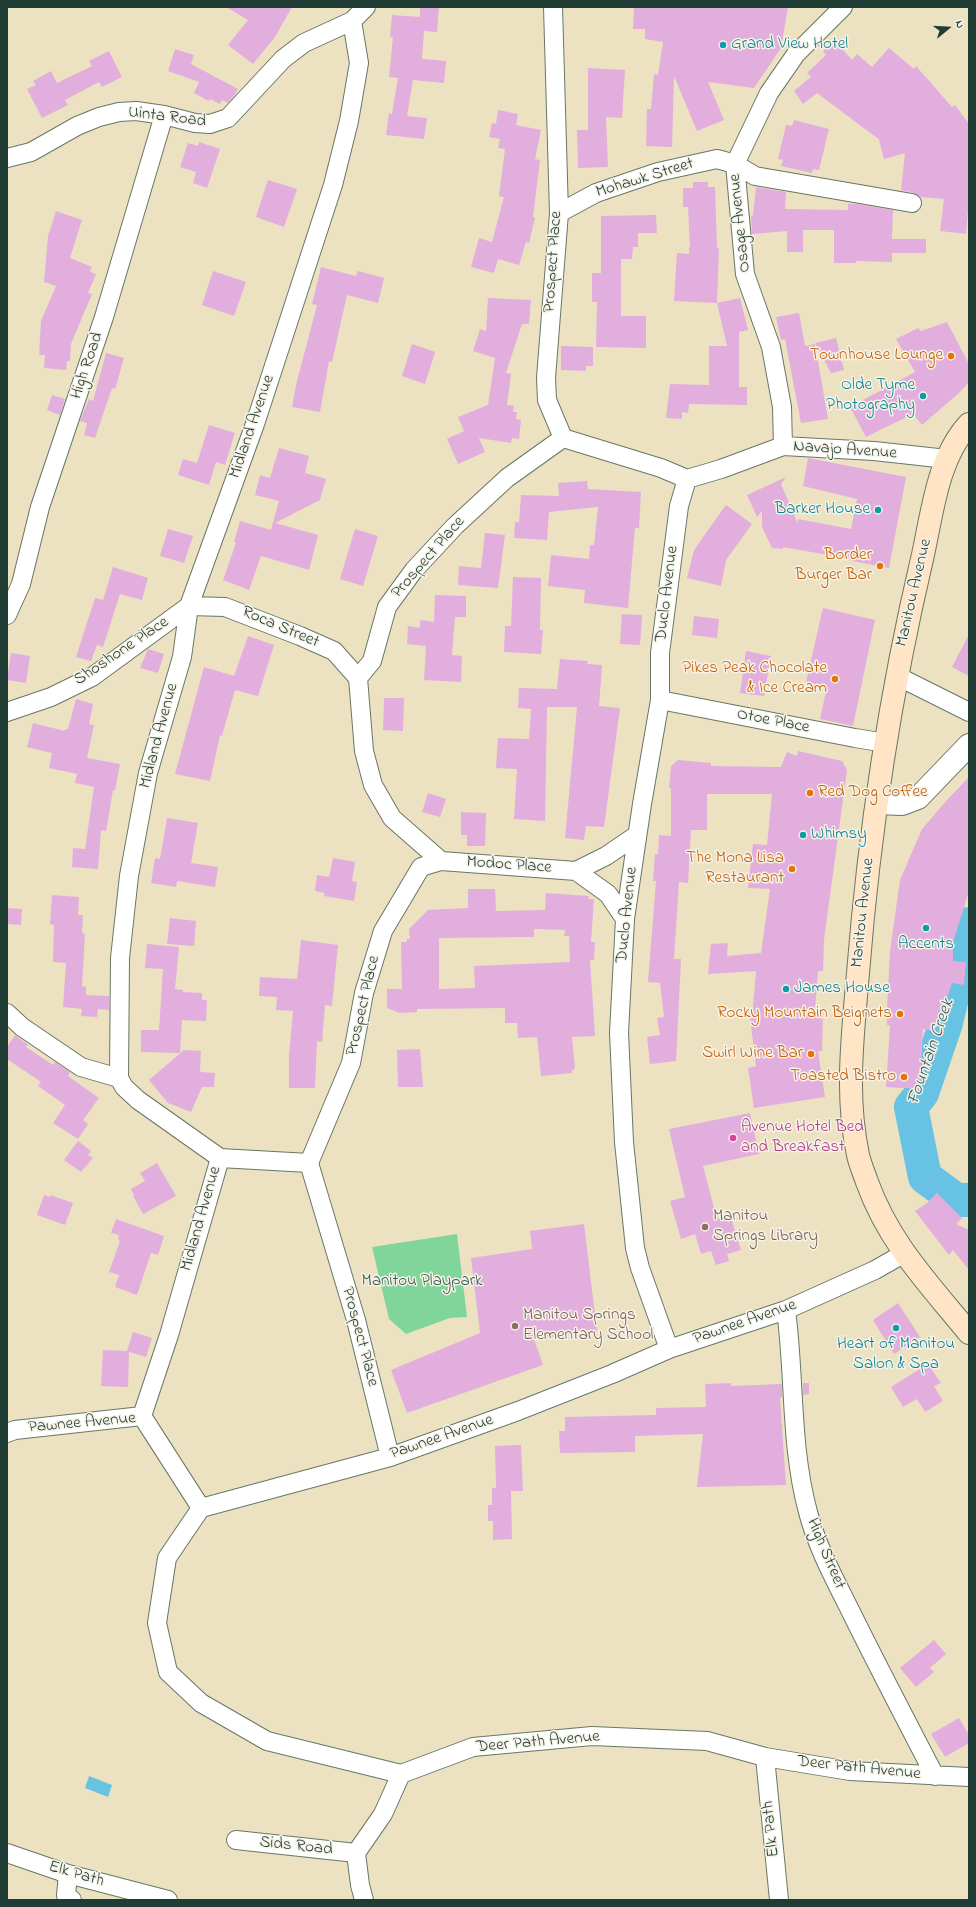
<!DOCTYPE html>
<style>
body{margin:0}
#map{position:relative;width:976px;height:1907px;overflow:hidden;background:#ece2c1;font-family:"Indie Flower",sans-serif}
canvas{display:block}
.frame{position:absolute;inset:0;border:8px solid #1f3d34;pointer-events:none}
.north{position:absolute;left:928px;top:8px;width:40px;height:40px;-webkit-text-stroke:3px #f7f3e8;paint-order:stroke;rotate:72deg;font-size:11px;font-weight:700;line-height:16px;text-align:center;color:#1f3d34}
.north::after{content:'';display:block;margin:auto;width:14px;height:18px;background:#1f3d34;clip-path:polygon(50% 0,100% 100%,50% 72%,0 100%)}
</style>
<div id="map">
<canvas width="976" height="1907"></canvas>
<div class="frame"></div>
<div class="north">N</div>
</div>
<script>
const ctx = document.querySelector('canvas').getContext('2d');
ctx.lineJoin = 'round';
function fill(path, color) {
  ctx.fillStyle = color;
  ctx.fill(path, 'evenodd');
}
function stroke(path, color, width, dash) {
  ctx.strokeStyle = color;
  ctx.lineWidth = width;
  ctx.lineCap = dash ? 'butt' : 'round';
  ctx.setLineDash(dash || []);
  ctx.stroke(path);
}
function label(font, color, halo, rows, align = 'center') {
  ctx.font = font + ' "Indie Flower",sans-serif';
  ctx.lineWidth = 3;
  ctx.setLineDash([]);
  ctx.textBaseline = 'middle';
  ctx.strokeStyle = halo;
  ctx.fillStyle = color;
  for (const [text, x, y, turn = 0] of rows) {
    ctx.save();
    ctx.translate(x, y);
    ctx.rotate((+turn || 0) * Math.PI / 180);
    ctx.textAlign = isNaN(turn) ? turn : align;
    if (halo) ctx.strokeText(text, 0, 0);
    ctx.fillText(text, 0, 0);
    ctx.restore();
  }
}
fill(new Path2D(`
 M457 1234 467 1317 450 1318 406 1334 389 1319 372 1247Z`), '#80d69a');
fill(new Path2D(`
 M89 1776 112 1785 108 1797 85 1788Z`), '#67c2e4');
stroke(new Path2D(`
 M969 924 946 1023 922 1093 911 1107 925 1177 956 1200H969`), '#67c2e4', 34);
fill(new Path2D(`
 M226 7H292L275 37 253 64 228 45 248 20Z
 M420 7H439L437 32 424 31 422 59 446 61 444 83 413 80 407 116 427 118 424 139 386 135 389 113 392 114 398 78 389 77 393 37H390L392 15 420 17Z
 M634 7H788L781 48 754 88 708 82 724 120 697 131 674 76 672 147 646 146 647 109H651L654 74 658 75 663 42 645 39V29H633Z
 M834 40 852 60 857 54 872 67 889 48 914 69 916 66 952 107 955 105 969 124V198L966 234 940 231 944 199 920 197 914 193 901 190 905 153 884 159 879 140 881 141 817 93 803 104 794 91 811 77 807 73 826 55 823 51Z
 M175 49 194 55 191 64 238 89 234 96 228 103 222 100 220 104 210 99 209 101 194 93 199 82 168 71Z
 M109 51 122 77 102 87 99 82 65 100 68 105 42 118 27 89 36 85 33 81 51 71 57 83 92 66 89 61Z
 M588 68 625 70 622 118 606 117 608 167 578 168 577 130H588Z
 M498 110 518 114 516 125 541 130 535 159 540 160 533 217 535 218 529 243 526 242 519 265 498 259 494 273 471 267 479 238 492 242 504 197 499 196 505 149 498 148 500 139 489 137 492 123 496 124Z
 M794 120 829 129 819 170 813 169 812 173 781 166 783 160 778 159 786 125 792 126Z
 M199 142 220 149 207 188 193 183 196 172 180 167 188 143 198 146Z
 M268 180 297 189 284 227 256 217Z
 M693 182H708V187H715L717 248H719L717 303 674 301 677 253 689 254V247H690L688 207H683V188H693Z
 M756 187 786 192 785 209 848 210V204H857L893 210 892 239H926V253H892V262L856 261V263H834V230H803V252H787V231L752 234 751 216 753 215Z
 M56 211 82 220 70 258 92 267 90 272 96 274 88 293 92 294 71 344 70 361H67L66 370 44 368 45 355H39L41 321 56 286 44 282 48 236Z
 M656 215 657 233H638V247H633L632 259H621V316H646V348L596 347 597 302H592V273H601V216Z
 M321 267 356 276 358 271 384 278 378 303 347 295 332 362 329 361 320 412 292 407 296 385 317 305 312 304Z
 M213 271 246 282 234 316 202 305Z
 M488 298 531 300 529 324H522L506 373 511 374 507 405 514 406 513 412H517L516 419 521 420 519 439 512 438 511 443 479 438 485 452 458 464 447 439 464 431 458 417 488 405 495 358 473 351 480 329 486 331Z
 M740 298 748 330 739 332V387H747V405L689 404 688 413 682 412V419L666 418 670 384 709 385V346H727L717 303Z
 M799 313 805 346 815 344 828 419 801 423 785 339 781 340 776 317Z
 M947 322 969 364V382L960 392 922 425 913 414 866 437 850 407 915 372 896 339 918 328 921 331Z
 M836 338 844 370 831 373 815 343Z
 M412 344 435 352 425 384 402 376Z
 M561 346 593 347V366H586V371L561 370Z
 M106 353 124 358 115 389 112 388 95 438 84 435 87 423 80 421 89 399 93 401Z
 M52 395 65 399 60 415 47 410Z
 M209 425 235 433 225 465 216 462 209 485 178 475 183 459 197 463Z
 M279 448 309 456 305 473 326 479 320 500 275 523 318 535 309 570 261 556 249 590 223 580 236 543 234 542 240 521 271 530 279 501 255 495 260 475 270 478Z
 M808 458 906 477 889 568 852 561 851 559 783 547V549L772 548 762 527V511L757 517 747 495 786 477 781 484 798 524V519L851 529 857 499 803 486Z
 M587 481 588 489 641 492 639 528H635L628 608 584 603 585 590 548 586 551 555 589 559 590 545H594L598 507 549 512 547 540 514 538 515 522H519L521 495 559 496 558 483Z
 M726 505 752 524 726 560 721 586 687 578 694 550Z
 M168 529 193 536 184 563 160 556Z
 M355 529 378 536 363 586 340 579Z
 M485 533 505 535 498 588 458 585 459 566 481 568Z
 M113 567 148 578 142 600 120 594 103 647 97 645 91 661 76 657 95 598 103 600Z
 M513 577 541 578 540 630H543L541 654 504 652 505 626H511Z
 M435 595 466 596V617H455L452 655 462 656 461 682 424 680 426 646 407 644 408 626 420 628V620L434 622Z
 M823 608 875 620 853 726 820 719 827 687 806 682Z
 M622 614 642 615 640 645 620 644Z
 M694 616 719 619 717 638 692 635Z
 M969 634V676L952 667Z
 M248 636 274 645 258 696 235 690 222 736 220 735 210 781 175 774 204 667 234 676Z
 M148 649 164 654 158 673 140 668Z
 M746 651 771 656 764 696 740 693Z
 M11 653 30 656 26 683 7 680Z
 M560 659 588 661 587 664 602 665 599 706 620 708 604 827 586 826 584 840 565 838 577 707H547L545 821 514 819 517 769 496 768 498 738 529 739 531 709 518 708 519 688 557 689Z
 M384 698H404L403 731 383 730Z
 M76 699 93 704 89 724 94 725 87 758 120 764 115 790H113L106 831 101 830 98 869 72 867 73 848 85 849 94 787 75 783 77 774 49 768 52 753 27 747 33 723 65 731V729H68Z
 M798 751 842 761 847 770 824 940 823 971H818L815 1010H823L822 1051H818L825 1097 754 1108 748 1068 756 1066 750 1018H752L756 971 708 974 711 944 728 943 727 956 761 953 770 889 748 888 753 844 767 845 772 794H707V830H691L688 883 679 882 674 959H681L676 1061 650 1064 647 1037 660 1035 657 1018 664 1017 660 983 648 982 656 881H653L655 854H658L659 835 671 836V788H669L671 766 678 760 711 763V766L781 767 787 752 797 756Z
 M969 777V891L953 943V961L966 962 964 985 952 983 940 1020 934 1031 923 1029 920 1089 886 1087 890 1026 887 1025V1008L890 951 900 880 922 829 947 800Z
 M428 793 446 799 440 817 422 812Z
 M461 812 486 813 485 846H467V835H461Z
 M167 818 198 823 191 863 218 867 215 887 177 881 176 887 151 883 155 858 160 859Z
 M333 858 355 862 352 881 357 882 354 901 324 896 325 893 315 891 317 875 329 877Z
 M468 889H495L496 911 545 910 546 893 589 896 588 899H594L591 942H595L594 960H590L595 1036 572 1037 575 1069 572 1070V1073L541 1076 537 1037 518 1038 517 1023H505V1008L417 1009V1012L400 1013 387 1008V989H402L401 942H407V939H410L409 929 428 910 468 908ZM534 929 565 930 564 936H569L570 962 474 966 475 988 439 989V938L534 937Z
 M52 895 79 897 78 915H83L82 933 85 934 82 986 86 987V995L109 996V1010L98 1009 97 1017 81 1016 82 1009 63 1007 66 963 53 962 54 925 50 924Z
 M7 908 22 909 21 925 7 924Z
 M170 918 196 921 194 946 167 944Z
 M301 940 338 945 332 1006 325 1005 322 1042 317 1041 315 1088H289V1056L293 1011 276 1010 277 997 259 996 260 977 297 979Z
 M147 944 179 947 175 989 183 990V992L202 993V1000H207L206 1021 182 1020 180 1053 141 1052V1030H159L163 969 145 968Z
 M15 1035 28 1045 26 1047 53 1065 55 1062 70 1072 68 1076 99 1098 83 1120 88 1124 78 1139 53 1123 65 1105 38 1086 41 1082 7 1059V1047Z
 M420 1049 423 1087H398L397 1050Z
 M184 1050 201 1051 200 1072 215 1073 214 1087H202L191 1112 168 1103 149 1080Z
 M750 1113 759 1154 703 1166 717 1219 730 1215 741 1250 727 1254 729 1261 716 1265 711 1251 701 1254 695 1234 681 1239 670 1201 685 1197 669 1129Z
 M78 1141 91 1151 88 1155 93 1158 81 1172 64 1160Z
 M157 1163 176 1196 143 1214 133 1196 134 1195 131 1189 145 1181 140 1173Z
 M937 1193 962 1218 956 1224 969 1230V1270L953 1250 949 1255 915 1211 927 1203Z
 M44 1195 50 1197V1195L73 1203 65 1225 37 1215Z
 M116 1219 164 1236 158 1255 151 1253 137 1295 115 1287 119 1275 109 1272 120 1241 118 1240 119 1235 111 1233Z
 M584 1224 597 1331 534 1339 543 1365 407 1413 391 1370 480 1333 471 1258 532 1249 530 1231Z
 M898 1303 920 1337 894 1354 873 1320Z
 M133 1332 152 1338 146 1357 129 1352 128 1387 101 1386 103 1350 127 1351Z
 M928 1364 941 1383 934 1386 943 1401 925 1412 917 1399 903 1407 891 1387Z
 M731 1383V1386L782 1384V1397L780 1398 786 1485 697 1487 703 1434 635 1436V1452L560 1453 559 1431H565V1417L656 1415V1408L706 1407 705 1384Z
 M803 1383H809V1394L803 1395Z
 M521 1445 523 1491H511L512 1539 493 1540V1521H488V1505H492V1488H496L495 1446Z
 M934 1640 946 1654 930 1668 934 1672 916 1687 900 1668Z
 M959 1718 969 1735V1743L945 1757 931 1734Z`), '#e2aede');
const minor = new Path2D(`
 M553 7 559 213 546 378 547 400 563 438
 M7 158 31 152 77 126 99 117 119 112 136 111 164 115 195 123 210 124 228 118 283 59 304 43 352 21 366 7
 M559 213 596 193 658 172 717 159 735 164 755 176 912 203
 M563 438 661 468 687 479 721 469 783 446 874 451 947 459
 M783 446 782 407 771 347 745 274 735 164 769 93 796 54 843 7
 M7 615 21 584 40 507 104 317 164 115
 M897 676 969 712
 M660 700 855 738 886 743
 M7 712 51 697 92 677 189 606 225 607 300 636 334 651 358 678
 M441 861 576 871 606 856 637 835
 M576 871 608 894 625 919
 M7 1013 22 1027 81 1067 119 1078
 M220 1158 138 1100 124 1087 119 1078 120 958 129 876 148 773 182 657 189 606 255 424 333 185 349 121 359 63 352 21
 M220 1158 309 1163
 M786 1310C795 1377 790 1446 808 1512 817 1547 835 1580 851 1612 878 1667 907 1722 935 1776
 M669 1349 640 1268 635 1248 624 1142 619 1033 625 919 642 804 660 700V653L679 506 687 479
 M142 1416 169 1335 220 1158
 M7 1433 15 1430 142 1416 201 1508
 M390 1457 356 1320 309 1163 351 1063 364 993 383 931 421 867 441 861 392 818 373 785 364 751 358 678 372 661 387 607 414 570 455 526 507 478 563 438
 M201 1508 167 1558 157 1623 168 1672 201 1703 267 1741 401 1774 473 1747 592 1736 707 1741 765 1757 850 1771 969 1777
 M201 1508 390 1457 518 1411 612 1374 669 1349 786 1310 875 1270 903 1254
 M765 1757 779 1900
 M236 1840 356 1853
 M7 1853 68 1874 168 1900
 M68 1874 66 1895 72 1900
 M364 1900 360 1885 356 1853 383 1814 401 1774`);
const tertiary = new Path2D(`
 M878 803 902 804 918 798 969 745`);
const secondary = new Path2D(`
 M969 424C937 458 932 516 922 559 890 695 869 834 858 973 853 1034 845 1094 858 1155 860 1164 864 1173 867 1182 889 1243 929 1284 969 1333`);
stroke(minor, '#677765', 20);
stroke(tertiary, '#677765', 24);
stroke(secondary, '#677765', 24);
stroke(minor, '#fff', 18);
stroke(tertiary, '#fff', 22);
stroke(secondary, '#ffe4c6', 22);
for (const [x, y, r, color] of [
 [723,45,4,"#0f9aa8"],
 [951,356,4,"#e8710a"],
 [923,396,4,"#0f9aa8"],
 [878,510,4,"#0f9aa8"],
 [880,566,4,"#e8710a"],
 [835,679,4,"#e8710a"],
 [810,793,4,"#e8710a"],
 [803,835,4,"#0f9aa8"],
 [792,869,4,"#e8710a"],
 [926,928,4,"#0f9aa8"],
 [786,989,4,"#0f9aa8"],
 [900,1014,4,"#e8710a"],
 [811,1054,4,"#e8710a"],
 [904,1077,4,"#e8710a"],
 [733,1138,4,"#d1479c"],
 [705,1227,4,"#8d6e63"],
 [515,1326,4,"#8d6e63"],
 [896,1328,4,"#0f9aa8"]
]) {
  const dot = new Path2D();
  dot.arc(x, y, r, 0, 2 * Math.PI);
  ctx.fillStyle = color;
  ctx.fill(dot);
  stroke(dot, '#f7f3e8', 1.5);
}
label('17px', '#0d838f', '#f7f3e8', [
 ["Grand View Hotel",731,45],
 ["Olde Tyme",915,386,"right"],
 ["Photography",915,406,"right"],
 ["Barker House",870,510,"right"],
 ["Whimsy",811,835],
 ["Accents",926,945,"center"],
 ["James House",794,989],
 ["Heart of Manitou",896,1345,"center"],
 ["Salon & Spa",896,1365,"center"]
], 'left');
label('17px', '#1f3d34', '#f7f3e8', [
 ["Uinta Road",167,118,7],
 ["Mohawk Street",645,179,-17],
 ["Osage Avenue",741,223,-96],
 ["Prospect Place",554,262,-86],
 ["High Road",88,366,-71],
 ["Midland Avenue",253,427,-71],
 ["Navajo Avenue",845,451,4],
 ["Prospect Place",429,558,-49],
 ["Manitou Avenue",915,593,-77],
 ["Duclo Avenue",668,594,-83],
 ["Roca Street",280,628,23],
 ["Shoshone Place",122,652,-34],
 ["Otoe Place",773,722,11],
 ["Midland Avenue",160,736,-75],
 ["Modoc Place",509,866,4],
 ["Manitou Avenue",864,913,-84],
 ["Duclo Avenue",628,915,-84],
 ["Prospect Place",364,1006,-77],
 ["Midland Avenue",202,1219,-74],
 ["Pawnee Avenue",745,1323,-19],
 ["Prospect Place",359,1337,75],
 ["Pawnee Avenue",82,1424,-5],
 ["Pawnee Avenue",442,1438,-19],
 ["High Street",825,1554,67],
 ["Deer Path Avenue",538,1743,-5],
 ["Deer Path Avenue",859,1769,6],
 ["Elk Path",772,1829,-96],
 ["Sids Road",296,1847,6],
 ["Elk Path",76,1875,16]
]);
label('17px', '#c56008', '#f7f3e8', [
 ["Townhouse Lounge",943,356],
 ["Border",872,556],
 ["Burger Bar",872,576],
 ["Pikes Peak Chocolate",827,669],
 ["& Ice Cream",827,689],
 ["Red Dog Coffee",818,793,"left"],
 ["The Mona Lisa",784,859],
 ["Restaurant",784,879],
 ["Rocky Mountain Beignets",892,1014],
 ["Swirl Wine Bar",803,1054],
 ["Toasted Bistro",896,1077]
], 'right');
label('17px', '#b23c85', '#f7f3e8', [
 ["Avenue Hotel Bed",741,1128],
 ["and Breakfast",741,1148]
], 'left');
label('17px', '#785e54', '#f7f3e8', [
 ["Manitou",713,1217],
 ["Springs Library",713,1237],
 ["Manitou Springs",523,1316],
 ["Elementary School",523,1336]
], 'left');
label('17px', '#325c48', '#f7f3e8', [
 ["Manitou Playpark",422,1282]
]);
label('italic 18px', '#315e60', '#f7f3e8', [
 ["Fountain Creek",932,1052,-71]
]);
</script>
